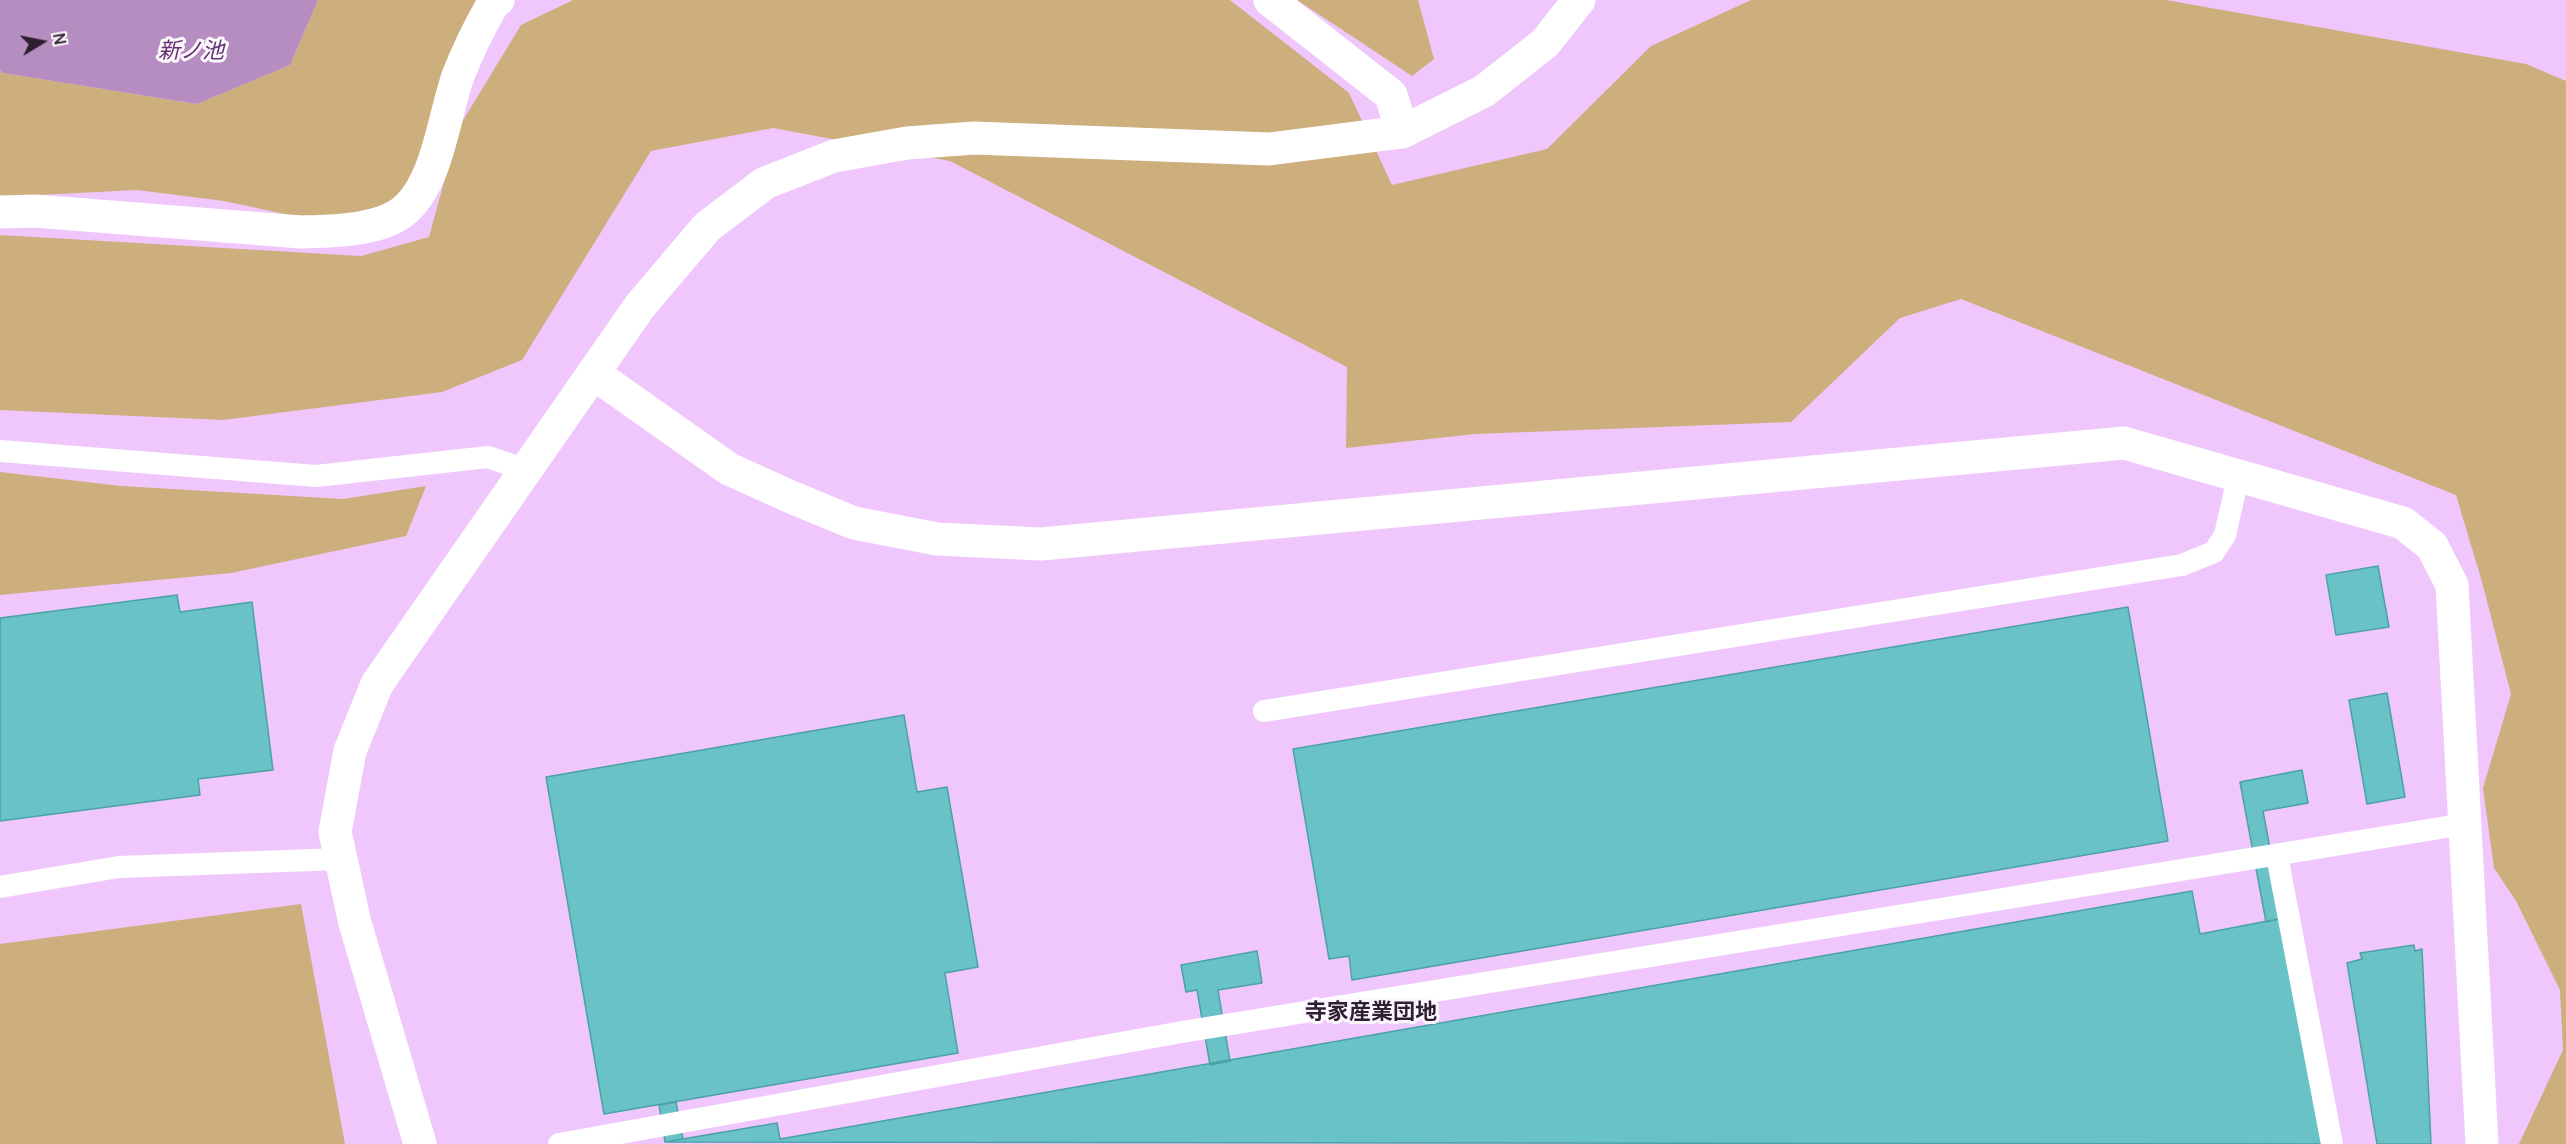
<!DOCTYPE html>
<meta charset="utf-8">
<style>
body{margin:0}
#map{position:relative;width:2566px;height:1144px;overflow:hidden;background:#f0c7fc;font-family:Manrope,sans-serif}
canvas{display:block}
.north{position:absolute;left:12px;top:12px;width:60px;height:60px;-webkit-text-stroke:4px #fbf7fd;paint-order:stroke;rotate:80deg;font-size:16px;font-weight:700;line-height:24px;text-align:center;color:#2e1e32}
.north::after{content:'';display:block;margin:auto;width:21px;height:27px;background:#2e1e32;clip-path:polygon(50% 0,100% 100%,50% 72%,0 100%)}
</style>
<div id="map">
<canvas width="2566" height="1144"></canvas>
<div class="north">N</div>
</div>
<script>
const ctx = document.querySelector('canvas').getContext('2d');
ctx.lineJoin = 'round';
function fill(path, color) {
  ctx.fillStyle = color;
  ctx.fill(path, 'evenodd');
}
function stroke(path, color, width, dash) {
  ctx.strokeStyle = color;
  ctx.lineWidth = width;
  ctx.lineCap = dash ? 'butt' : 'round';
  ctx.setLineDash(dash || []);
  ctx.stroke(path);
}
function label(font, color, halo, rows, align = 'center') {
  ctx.font = font + ' Manrope,"Noto Sans JP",sans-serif';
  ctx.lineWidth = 6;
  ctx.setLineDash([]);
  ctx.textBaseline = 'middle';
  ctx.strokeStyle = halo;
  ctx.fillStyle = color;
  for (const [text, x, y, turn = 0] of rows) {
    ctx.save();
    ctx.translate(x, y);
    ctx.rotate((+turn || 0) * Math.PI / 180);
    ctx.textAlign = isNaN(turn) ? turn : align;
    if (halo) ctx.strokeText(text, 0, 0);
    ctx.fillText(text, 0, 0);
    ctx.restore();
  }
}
fill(new Path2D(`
 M318 0H478L413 176 397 198 372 211 303 218 224 201 137 190 0 197V70L3 73 197 104 290 65Z
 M573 0H1230L1349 93 1392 185 1547 149 1651 46 1751 0H2166L2526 64 2566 81V1144H2519L2563 1050 2560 990 2516 901 2494 868 2483 788 2511 694 2482 582 2456 495 1961 299 1900 318 1791 422 1475 434 1346 448 1347 367 950 161 773 128 651 151 522 360 442 392 223 420 0 410V235L361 256 429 237 459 127 521 25Z
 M1297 0H1418L1434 59 1412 76Z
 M0 472 121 486 343 499 426 486 406 536 231 573 0 595Z
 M301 904 345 1144H0V944Z`), '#cdae7d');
fill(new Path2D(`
 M0 0H318L290 65 197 104 3 73 0 70Z`), '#b58dc0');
const building = new Path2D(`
 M2378 566 2389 627 2336 635 2326 575Z
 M177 595 180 612 252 602 273 770 198 779 200 795 0 821V618Z
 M2128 607 2168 841 1352 980 1349 956 1329 959 1293 749Z
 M2387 693 2405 797 2367 804 2349 700Z
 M904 715 917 792 947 787 978 967 945 973 958 1053 604 1114 546 777Z
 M2302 770 2308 803 2263 811 2283 918 2266 922 2240 782Z
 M2192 891 2200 934 2283 918 2323 1144 665 1142 777 1123 780 1139Z
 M2414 945 2415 951 2422 949 2431 1144H2377L2347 963 2362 959 2360 953Z
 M1257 951 1262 983 1218 990 1230 1061 1210 1065 1197 990 1186 992 1181 965Z
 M676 1102 683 1139 665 1142 659 1105Z`);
fill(building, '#69c2c5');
stroke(building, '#4ba2a6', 1.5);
stroke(new Path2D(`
 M0 451 316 476 488 457 526 470
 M1264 711 2182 565 2214 552 2225 535 2238 478
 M2277 856 2332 1144
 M0 887 119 867 341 859
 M559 1144 1182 1032 2465 824`), '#fff', 22);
stroke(new Path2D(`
 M1270 0 1391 95 1402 132
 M0 212 35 211 301 232C332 231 384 231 407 208 438 179 444 116 458 76 468 50 480 26 494 2L498 0`), '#fff', 33);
stroke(new Path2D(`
 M593 373 729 469 791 497 854 523 937 539 1041 544 2124 443 2403 523 2432 546 2452 585 2482 1144
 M420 1144 355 923 335 832 350 751 377 684 640 306 707 227 765 183 834 156 907 143 974 138 1269 149 1402 132 1484 91 1545 43 1579 0`), '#fff', 33);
label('italic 22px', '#633170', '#fbf7fd', [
 ["新ノ池",191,52]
]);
label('bold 22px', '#2e1e32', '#fbf7fd', [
 ["寺家産業団地",1371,1013]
]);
</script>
